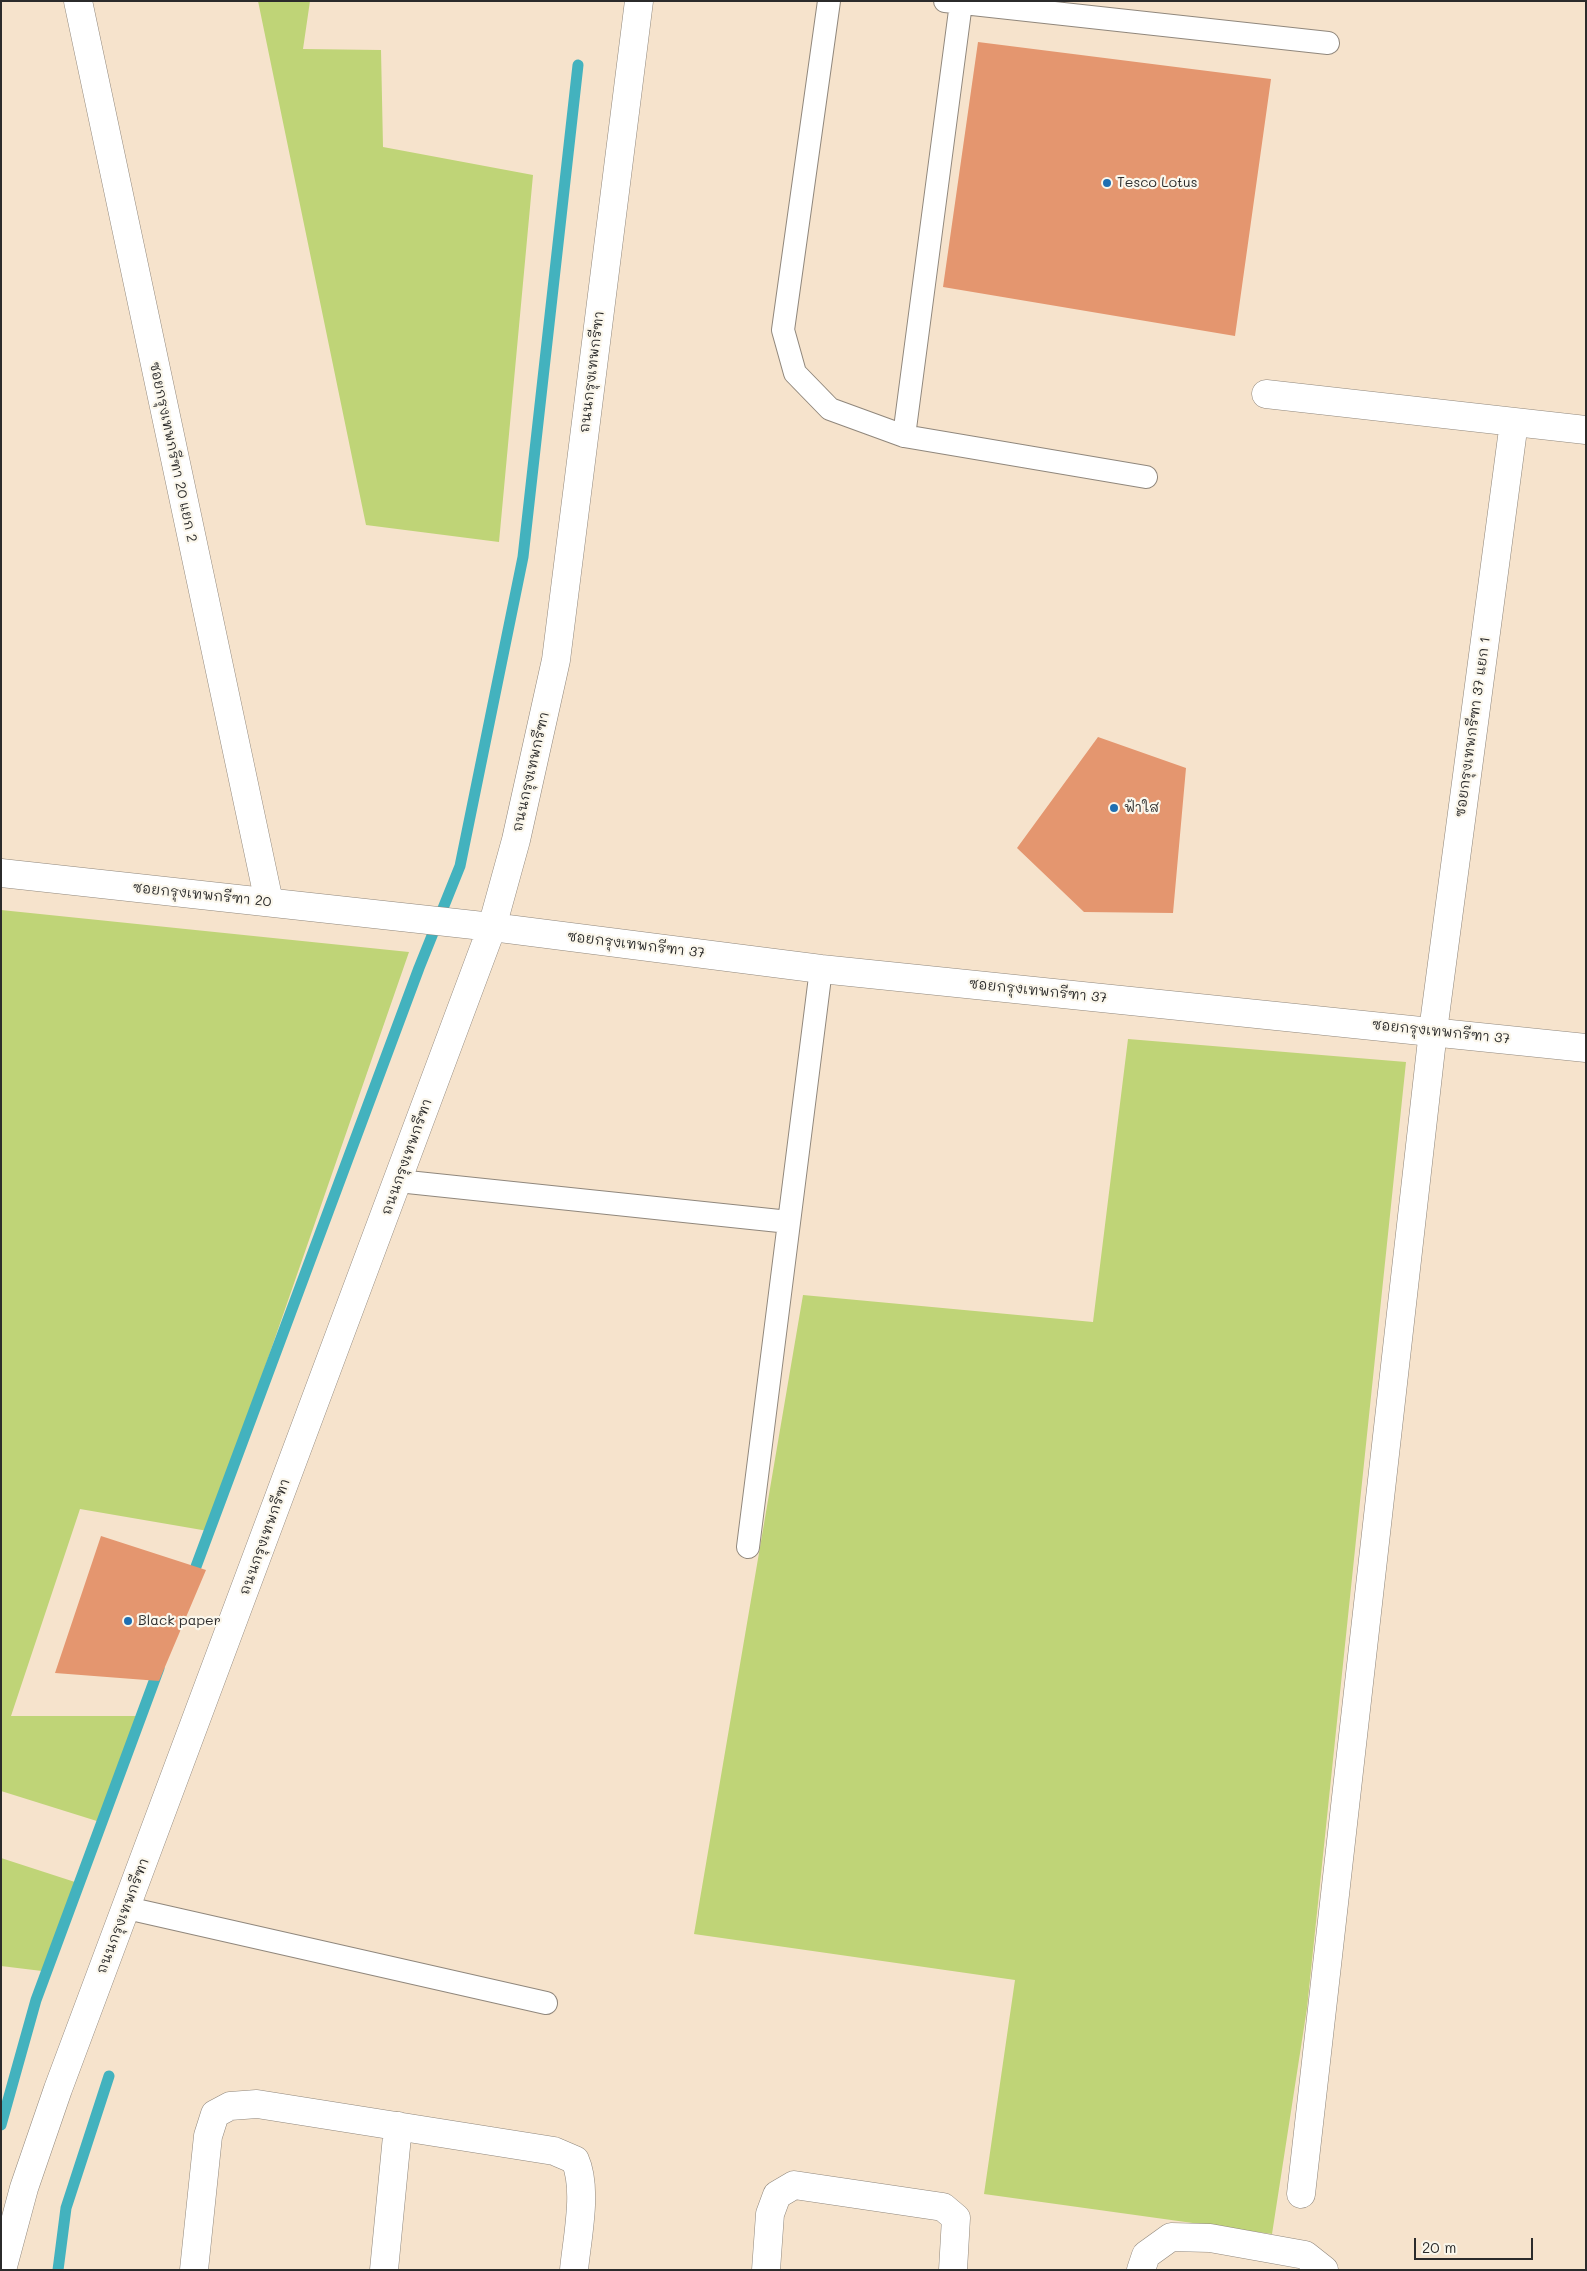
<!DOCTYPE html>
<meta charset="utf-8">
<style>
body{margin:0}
#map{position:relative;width:1587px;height:2271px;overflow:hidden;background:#f6e3cc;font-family:Mali,sans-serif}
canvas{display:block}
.frame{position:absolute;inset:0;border:2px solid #2b2b2b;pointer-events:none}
.scale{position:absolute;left:1414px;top:2238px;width:119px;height:22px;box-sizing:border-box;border:2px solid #2b2b2b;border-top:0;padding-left:6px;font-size:15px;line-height:18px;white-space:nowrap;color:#2b2b2b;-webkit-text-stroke:4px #fbf7ec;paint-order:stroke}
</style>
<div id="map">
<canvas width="1587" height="2271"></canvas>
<div class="frame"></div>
<div class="scale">20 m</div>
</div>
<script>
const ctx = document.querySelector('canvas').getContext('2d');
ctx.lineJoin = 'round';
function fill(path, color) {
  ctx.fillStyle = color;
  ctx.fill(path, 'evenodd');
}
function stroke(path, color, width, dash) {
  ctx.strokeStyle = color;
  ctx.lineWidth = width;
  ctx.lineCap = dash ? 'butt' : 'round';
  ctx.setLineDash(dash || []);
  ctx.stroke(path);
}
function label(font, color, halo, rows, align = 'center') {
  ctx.font = font + ' Mali,"Playpen Sans Thai",sans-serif';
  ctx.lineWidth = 4.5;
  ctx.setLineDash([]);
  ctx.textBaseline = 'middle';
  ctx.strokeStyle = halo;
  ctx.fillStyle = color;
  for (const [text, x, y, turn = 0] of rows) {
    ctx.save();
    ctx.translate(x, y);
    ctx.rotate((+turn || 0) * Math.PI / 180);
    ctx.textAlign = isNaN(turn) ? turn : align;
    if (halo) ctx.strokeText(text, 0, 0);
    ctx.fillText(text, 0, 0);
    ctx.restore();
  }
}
fill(new Path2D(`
 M258 1H310L303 49 381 50 383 147 533 175 499 542 366 525Z
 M1 910 409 952 208 1531 80 1509 11 1716H146L100 1822 1 1791Z
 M1128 1039 1406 1062 1307 2008 1272 2234 984 2194 1015 1980 694 1934 803 1295 1093 1322Z
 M1 1858 78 1883 42 1971 1 1966Z`), '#bfd477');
stroke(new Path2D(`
 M191 1580 419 968 460 866 523 557 578 65
 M1 2125 36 2000 159 1668
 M58 2270 66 2208 109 2076`), '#43b2be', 11);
fill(new Path2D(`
 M978 42 1271 79 1235 336 943 287Z
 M1098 737 1186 768 1173 913 1084 912 1017 848Z
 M101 1536 206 1570 159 1681 55 1673Z`), '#e4966f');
const lane = new Path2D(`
 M829 1 783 330 795 373 830 409 904 436 1146 477
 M945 1 1328 43
 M904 436 961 3
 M398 1181 789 1222
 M748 1547 821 969
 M127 1908 546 2003`);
const street = new Path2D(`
 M78 1 269 902
 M1266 394 1586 430
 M1301 2194 1433 1031 1514 422
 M194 2270 208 2136 215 2114 230 2106 257 2104 554 2151 575 2160C588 2189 577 2238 574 2270
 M384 2270 398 2126
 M766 2270 770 2214 777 2195 794 2185 943 2207 956 2218 953 2270
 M1141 2270 1146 2255 1171 2237 1210 2238 1305 2255 1324 2270`);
const secondary = new Path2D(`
 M1 873 492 927 821 969 1586 1048
 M2 2270 24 2188 58 2089 492 927 516 840 556 660 639 1`);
stroke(lane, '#90877c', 24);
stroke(street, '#90877c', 29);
stroke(secondary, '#90877c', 29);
stroke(lane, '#fff', 22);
stroke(street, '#fff', 28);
stroke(secondary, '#fff', 28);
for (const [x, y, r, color] of [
 [1107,183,5,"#1f6fb2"],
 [1114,808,5,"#1f6fb2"],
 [128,1621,5,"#1f6fb2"]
]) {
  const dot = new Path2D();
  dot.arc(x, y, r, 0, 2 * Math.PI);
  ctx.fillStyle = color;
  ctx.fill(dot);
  stroke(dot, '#fbf7ec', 2);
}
label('14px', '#2b2b2b', '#fbf7ec', [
 ["Tesco Lotus",1117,183],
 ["ฟ้าใส",1124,808],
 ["Black paper",138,1621]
], 'left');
label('14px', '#2b2b2b', '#fbf7ec', [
 ["ถนนกรุงเทพกรีฑา",592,372,-83],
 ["ซอยกรุงเทพกรีฑา 20 แยก 2",173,452,78],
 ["ซอยกรุงเทพกรีฑา 37 แยก 1",1473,727,-82],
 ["ถนนกรุงเทพกรีฑา",531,772,-77],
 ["ซอยกรุงเทพกรีฑา 20",202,895,6],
 ["ซอยกรุงเทพกรีฑา 37",636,945,7],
 ["ซอยกรุงเทพกรีฑา 37",1038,991,6],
 ["ซอยกรุงเทพกรีฑา 37",1441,1032,6],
 ["ถนนกรุงเทพกรีฑา",407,1157,-70],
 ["ถนนกรุงเทพกรีฑา",265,1537,-70],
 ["ถนนกรุงเทพกรีฑา",123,1916,-69]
]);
</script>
